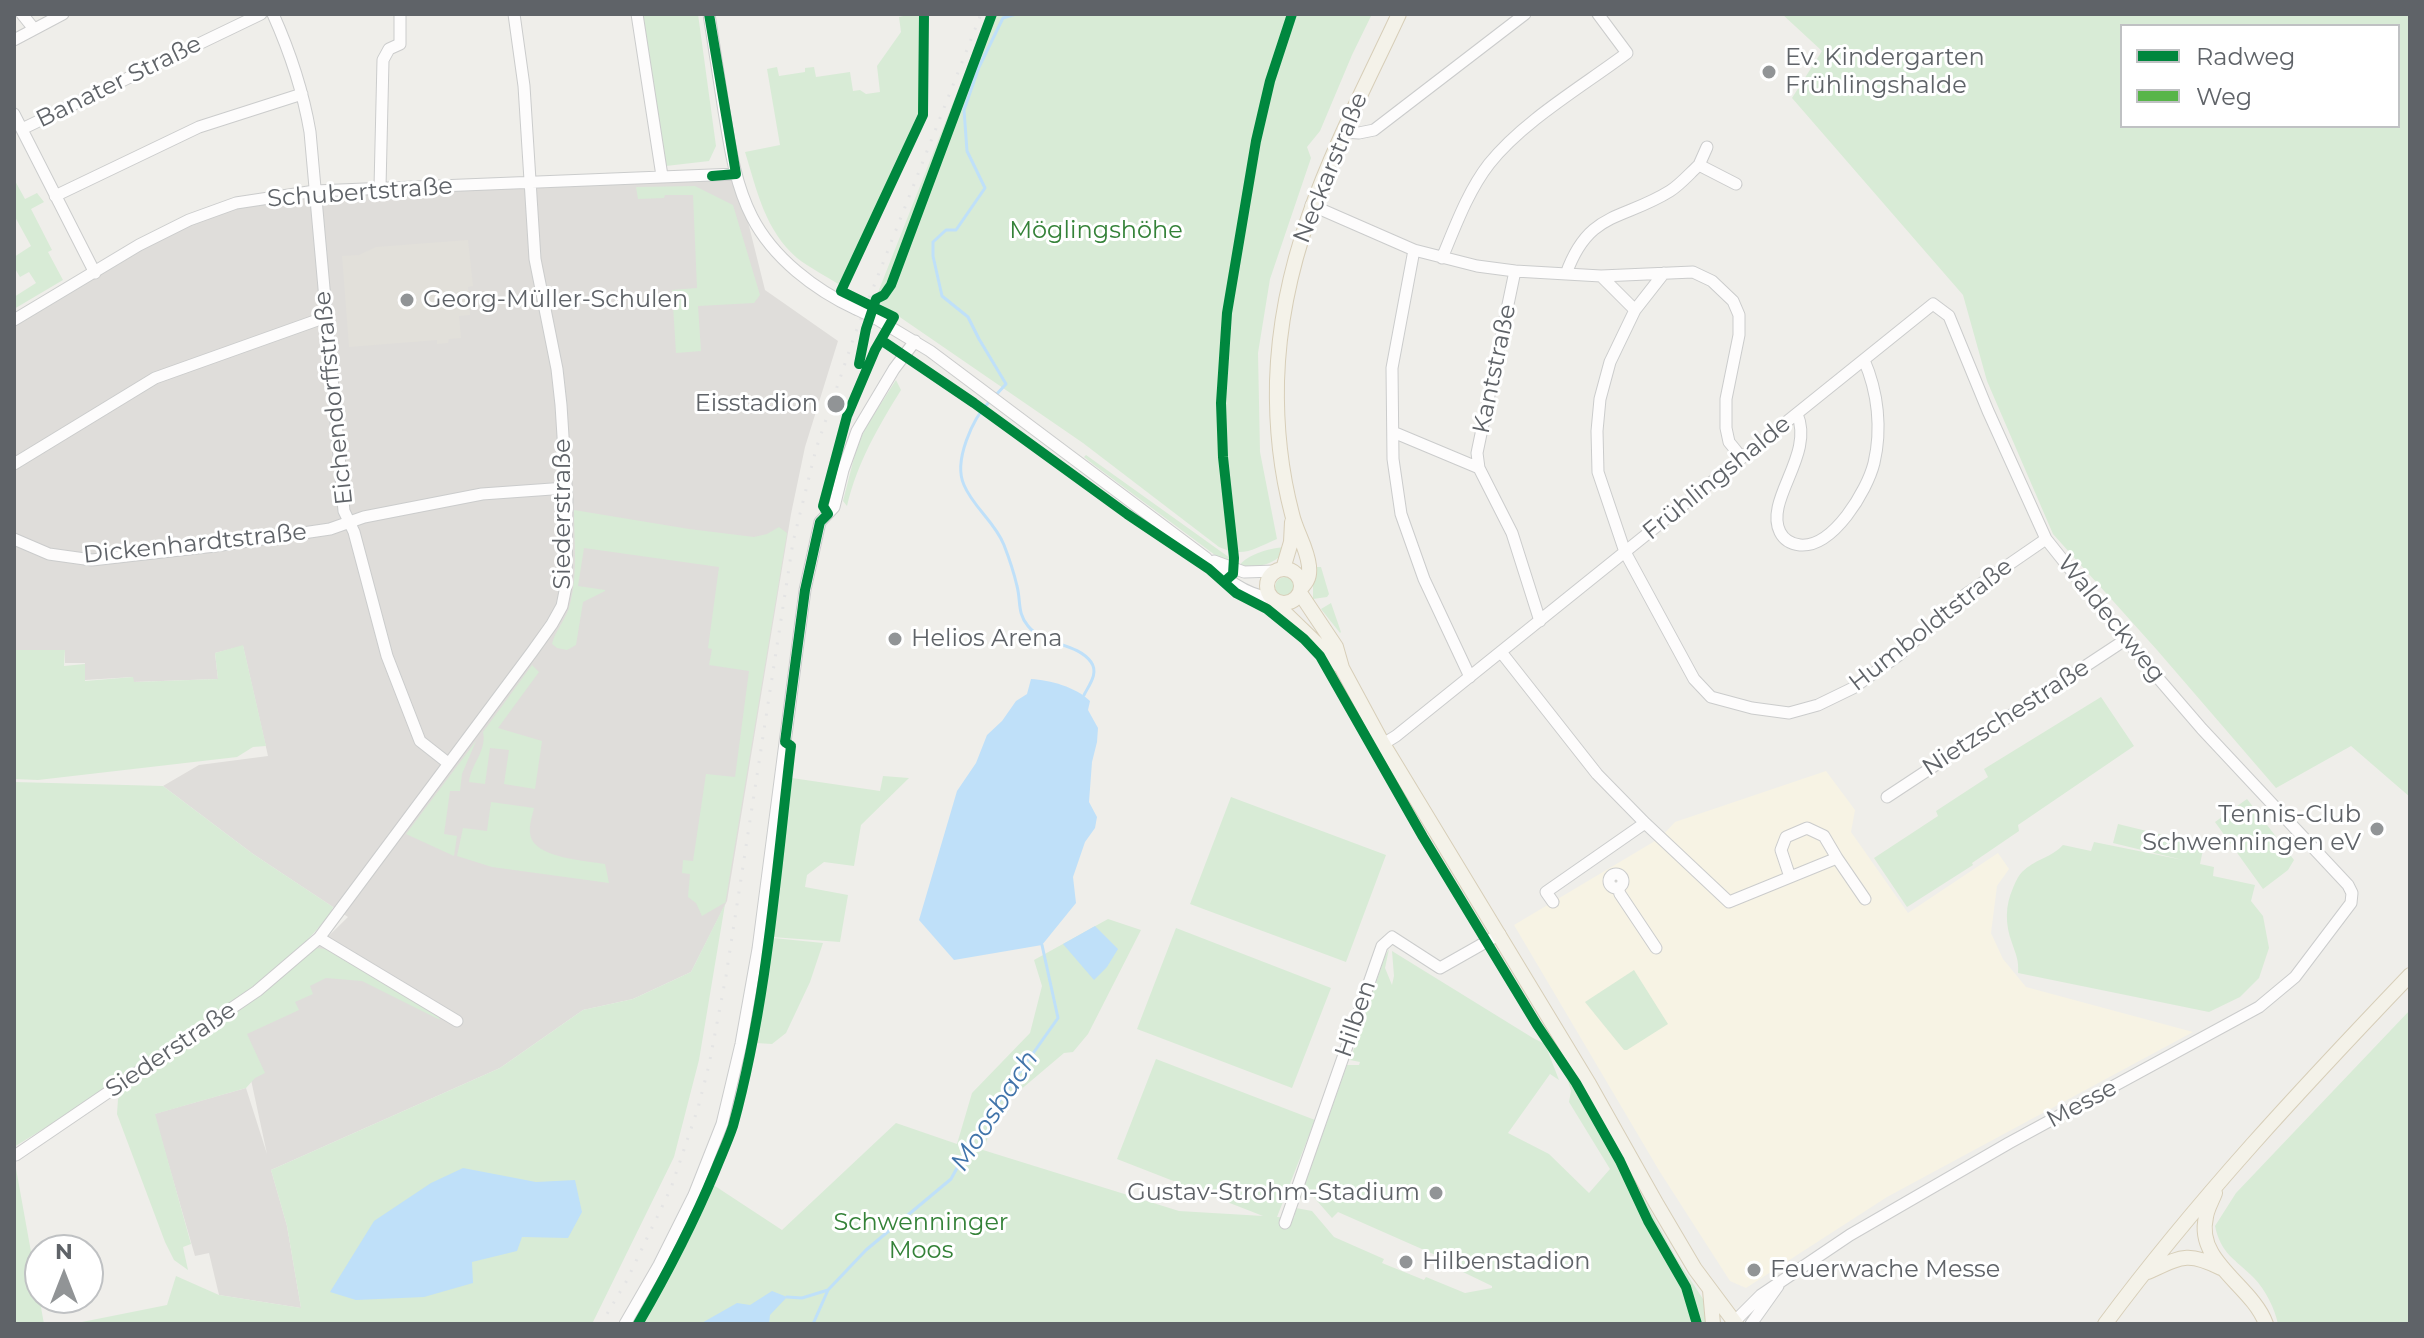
<!DOCTYPE html>
<meta charset="utf-8">
<style>
body{margin:0}
#map{position:relative;width:2424px;height:1338px;overflow:hidden;background:#efeeea;font-family:Montserrat,sans-serif}
canvas{display:block}
.frame{position:absolute;inset:0;border:16px solid #5f6368;pointer-events:none}
.legend{position:absolute;left:2120px;top:24px;width:280px;height:104px;box-sizing:border-box;background:#fff;border:2px solid #bfc1c3;margin:0;padding:10px 14px;list-style:none;font-size:24px;color:#5f6368}
.legend li{display:flex;align-items:center;gap:16px;height:40px}
.legend b{width:40px;border:2px solid #bfc1c3}
.north{position:absolute;left:24px;top:1234px;width:80px;height:80px;box-sizing:border-box;background:#fff;border:2px solid #bfc1c3;border-radius:50%;rotate:0deg;font-size:22px;font-weight:700;line-height:32px;text-align:center;color:#5f6368}
.north::after{content:'';display:block;margin:auto;width:28px;height:36px;background:#919496;clip-path:polygon(50% 0,100% 100%,50% 72%,0 100%)}
</style>
<div id="map">
<canvas width="2424" height="1338"></canvas>
<div class="frame"></div>
<ul class="legend">
<li><b style="height:10px;background:#00873e"></b>Radweg</li>
<li><b style="height:10px;background:#58b549"></b>Weg</li>
</ul>
<div class="north">N</div>
</div>
<script>
const ctx = document.querySelector('canvas').getContext('2d');
ctx.lineJoin = 'round';
function fill(path, color) {
  ctx.fillStyle = color;
  ctx.fill(path, 'evenodd');
}
function stroke(path, color, width, dash) {
  ctx.strokeStyle = color;
  ctx.lineWidth = width;
  ctx.lineCap = dash ? 'butt' : 'round';
  ctx.setLineDash(dash || []);
  ctx.stroke(path);
}
function label(font, color, halo, rows, align = 'center') {
  ctx.font = font + ' Montserrat,sans-serif';
  ctx.lineWidth = 6;
  ctx.setLineDash([]);
  ctx.textBaseline = 'middle';
  ctx.strokeStyle = halo;
  ctx.fillStyle = color;
  for (const [text, x, y, turn = 0] of rows) {
    ctx.save();
    ctx.translate(x, y);
    ctx.rotate((+turn || 0) * Math.PI / 180);
    ctx.textAlign = isNaN(turn) ? turn : align;
    if (halo) ctx.strokeText(text, 0, 0);
    ctx.fillText(text, 0, 0);
    ctx.restore();
  }
}
fill(new Path2D(`
 M1826 771 1855 810 1851 832 1908 913 1998 853 2009 869 1997 886 1991 933 2003 959 2026 987 2193 1032 1887 1197 1746 1288 1730 1281 1660 1172 1514 925 1660 838 1675 822Z`), '#f7f3e4');
fill(new Path2D(`
 M736 174 765 290 838 341 805 447 791 514 727 901 691 972 633 999 583 1010 500 1068 271 1170 287 1226 301 1308 219 1295 209 1253 195 1256 154 1114 246 1088 267 1154 239 1024 348 917 253 854 163 786 199 765 268 756 243 646 215 653 218 679 133 682V677L85 680V663H65V650H14V320L139 245 236 203 315 191Z`), '#dfddda');
fill(new Path2D(`
 M468 240 473 286 468 287 470 315 459 316 461 338 449 339 448 343 437 344V340L349 347 342 256 359 255 376 247Z`), '#e2e0da');
fill(new Path2D(`
 M642 14H698L716 146 709 161 666 166Z
 M912 14H921L920 116 840 285C826 276 810 268 797 258 765 230 757 191 745 152L780 145 767 69 777 67 779 76 805 72V68L814 67 816 77 850 72 853 91 860 90 866 94 880 92 877 66 901 32 899 17Z
 M988 14H1372L1352 55 1320 131 1307 147 1311 158 1270 279 1258 353 1260 452 1277 539C1253 549 1244 558 1219 547L1083 443 875 300Z
 M1782 14H2410V797L2351 746 2276 788 2157 650 2053 534 1987 381 1963 295 1792 98 1822 51ZM2122 26H2398V126H2122Z
 M14 179 25 199 37 193 44 202 31 209 52 250 48 252 63 280 14 309V297L36 283 29 272 20 277 14 267V257L31 246 14 215Z
 M695 186 733 205 760 295 754 303 698 306 701 351 676 353 672 290 697 288 693 195H665L664 198 638 199 636 187Z
 M896 380 901 390C878 427 857 463 847 506L843 501 857 446 867 425Z
 M1086 455 1230 558 1233 565 1219 558 1094 465 1084 457Z
 M574 510 689 529 754 537 767 534 779 527 787 533 699 1060 674 1157 592 1324H72L167 1305 176 1276 219 1295 301 1308 287 1226 271 1170 500 1068 583 1010 633 999 691 972 726 902 702 916 696 903 688 897 690 874 682 873 683 860 693 861 706 774 735 777 749 671 709 665 712 649 708 648 719 567 584 548 578 586 605 590V591L583 602 576 645 567 650 557 648 552 644C555 630 567 619 570 604 578 574 574 541 574 510Z
 M1288 547C1276 565 1260 568 1239 566 1247 554 1273 547 1288 547Z
 M1317 567H1321L1329 594 1327 597 1313 599V571Z
 M1275 587a10 10 0 1 1 20 0a10 10 0 1 1-20 0Z
 M1331 603 1341 632 1340 633 1321 609Z
 M243 645 266 746 253 747 237 757 38 780 14 779V650H65L64 666 85 664V681L133 677 134 682 218 679 215 653Z
 M532 665 539 672 498 728 542 741 535 789 504 784 509 750 490 748 485 784 469 782C471 764 487 751 483 732Z
 M2101 697 2134 746 2018 825 2019 831 1972 863 1973 865 1907 907 1874 858 1938 816 1936 811 1988 777 1984 769Z
 M476 741 462 774 460 791H450L444 834 457 836 454 856 406 834Z
 M883 776 909 778 861 825 854 866 824 862 807 875 805 887 848 895 840 942 772 937 792 778 880 791Z
 M14 782 163 786 253 854 333 907 331 914 282 968 100 1094 14 1147Z
 M1231 797 1386 855 1346 962 1190 904Z
 M2247 799 2294 860 2288 870 2263 889 2215 822Z
 M491 802 534 808C532 817 527 830 532 840 542 858 586 861 605 864L609 883 492 867 457 856 463 828 487 831Z
 M2118 824 2204 845 2200 864 2214 867 2213 876 2255 885 2251 901 2263 916 2269 948 2259 978 2240 997 2209 1012 2018 973C2019 960 2016 955 2012 943 2005 924 2005 906 2013 888 2015 883 2018 876 2022 872 2033 860 2053 857 2063 845L2091 851 2094 842 2183 860 2113 843Z
 M1108 919 1141 930 1088 1034 1073 1052 1064 1053 999 1108 983 1150 1179 1211 1263 1216 1117 1159 1156 1059 1315 1120 1277 1217 1294 1218 1296 1208 1312 1211 1334 1237 1384 1259 1382 1263 1424 1280 1426 1277 1465 1293 1492 1288V1286L1438 1260 1440 1257 1338 1212 1332 1218 1304 1186 1347 1065H1359L1360 1062 1350 1060 1385 956 1389 949 1385 968 1392 985 1394 976 1392 951 1533 1038 1545 1044 1559 1080 1550 1074 1508 1133 1549 1154 1589 1193 1610 1169 1569 1102 1571 1091 1567 1077 1575 1072 1675 1256 1703 1299 1711 1324H631L646 1300 704 1183 715 1186 782 1230 896 1123 957 1144 972 1093 1030 1033 1042 986 1034 960Z
 M1176 928 1331 988 1292 1088 1137 1029Z
 M773 938 823 943 810 982 786 1033 772 1044 756 1043Z
 M316 948 325 949 435 1010 440 1020 362 981 326 978 310 986 313 994 295 1002 299 1010 247 1034 265 1073 255 1078 246 1088 155 1114 191 1244 183 1247 188 1270 174 1260 165 1242 117 1114 118 1099 126 1087Z
 M1634 970 1668 1024 1627 1050H1624L1585 1002Z
 M2410 1010V1324H2278C2275 1309 2265 1289 2254 1278 2235 1259 2221 1254 2215 1226L2236 1193Z
 M14 1162 15 1163 44 1324H14Z`), '#d8ebd6');
fill(new Path2D(`
 M1031 679C1050 680 1076 687 1090 701L1088 710 1098 728 1097 742 1092 762 1089 802 1097 817 1095 828 1085 842 1073 877 1076 903 1042 945 954 960 919 920 957 791 976 763 987 735 1002 721 1016 701 1027 694Z
 M1095 926 1118 949 1107 967 1094 980 1063 944Z
 M463 1168 536 1182 575 1180 582 1212 568 1238 522 1237 517 1251 472 1262 473 1283 424 1297 356 1300 330 1292 374 1221 431 1183Z
 M772 1291 787 1297 770 1315 769 1324H700L737 1303 750 1305Z`), '#bfe0f9');
stroke(new Path2D(`
 M995 396 1006 384 979 339 968 317 942 296 933 256V242L946 230H956L985 188 967 151 964 110 979 67 1003 18 1016 14
 M989 402C973 418 953 461 964 485 973 507 995 522 1004 545 1009 558 1014 573 1017 586 1021 601 1017 613 1028 626 1044 646 1076 642 1091 662 1099 673 1089 685 1084 695
 M787 1297 802 1298 828 1290
 M813 1324 828 1290 866 1250 951 1179 974 1137 1058 1018 1042 945`), '#bfe0f9', 3);
const minor = new Path2D(`
 M22 14 34 29
 M273 14C290 52 303 91 310 132L344 511 354 532 387 656 420 741 448 763
 M637 14 662 176
 M709 14C714 46 719 78 724 111 730 147 735 184 752 217 773 258 815 290 856 309
 M14 40 63 14
 M14 114 95 273
 M22 129 261 14
 M1343 132 1359 133 1374 130 1525 14
 M1699 165 1707 147
 M380 187 383 60 389 49 400 44V14
 M55 196 199 127 302 94
 M1311 205 1414 250 1477 266 1515 271 1601 276 1693 272 1712 281 1733 301 1739 315V335L1726 399V428L1729 442 1742 458
 M1414 250 1392 368 1393 459 1401 514 1424 579 1470 677
 M1442 258C1455 227 1468 191 1489 164 1523 121 1583 86 1627 53L1598 14
 M1515 271 1477 453 1479 468 1512 533 1540 621
 M1566 274C1589 210 1622 221 1670 191 1681 184 1690 173 1699 165L1736 184
 M1601 276 1635 310 1664 273
 M1635 310 1610 362 1600 399 1597 431 1598 472 1625 552 1694 679 1711 697 1752 708 1789 713 1818 705 1853 688 1899 655 1966 594 2046 539
 M875 318 930 351 1206 558C1221 577 1246 595 1271 598
 M14 320 139 245 189 220 236 203 315 191 736 174
 M1797 414C1815 455 1764 500 1780 532 1784 540 1791 544 1800 545 1833 548 1867 491 1874 463 1882 429 1878 392 1864 360
 M1393 432 1479 468
 M14 464 155 378 326 317
 M14 539 49 554 92 560 215 546 330 529 364 517 482 494 566 488
 M1214 561 1244 572 1276 571
 M1501 652 1597 774 1645 823 1546 892 1553 902
 M1383 744 1396 736 1933 304 1949 316 1988 411 2046 539 2146 664 2202 729 2348 885 2352 893 2351 903 2295 977 2259 1007 2009 1143 1850 1235 1761 1295 1734 1322
 M1887 797 2125 640
 M1645 823 1729 902 1837 858 1865 899
 M1609 881a7 7 0 1 1 14 0a7 7 0 1 1-14 0Z
 M1790 877 1781 850 1786 837 1807 828 1824 836 1837 858
 M1618 888 1620 894 1656 948
 M319 938 457 1021
 M16 1155 257 991 319 938 532 652 552 624 562 606 566 586 567 499 561 405 557 369 535 259 524 86 514 14
 M1285 1223 1382 946 1392 937 1440 968 1500 934
 M625 1324 659 1265 694 1195 722 1124 741 1044 758 949 805 590 820 522 834 507 843 470 857 431 894 369 915 341
 M1751 1324 1778 1286`);
const major = new Path2D(`
 M1267 586a17 17 0 1 1 34 0a17 17 0 1 1-34 0Z
 M1283 569 1291 542 1292 522
 M1301 588C1308 581 1310 576 1309 566 1307 547 1296 532 1292 514 1281 472 1276 425 1277 381 1281 242 1342 136 1399 14
 M1300 593 1336 647 1342 668 1383 744 1589 1084 1656 1203 1695 1269 1736 1324
 M1276 602 1281 609 1340 666
 M2215 1193C2212 1201 2207 1209 2206 1217 2195 1262 2252 1285 2266 1324
 M2148 1272C2181 1257 2187 1251 2221 1268
 M1710 1290 1713 1324
 M2105 1324C2197 1200 2303 1087 2410 975`);
stroke(minor, '#cbcccc', 13);
stroke(major, '#d7ceb8', 16);
stroke(minor, '#fdfcfc', 11);
stroke(major, '#f4f2e9', 14);
stroke(new Path2D(`
 M601 1324 626 1282 671 1188 698 1108 709 1065 726 976 793 542 816 449 855 334 981 14`), '#e4e4e4', 3, [2, 10]);
const minorBridge = new Path2D(`
 M856 309 875 318`);
stroke(minorBridge, '#cbcccc', 13, []);
stroke(minorBridge, '#fdfcfc', 11);
stroke(new Path2D(`
 M14 1155H16`), '#58b549', 8, [16, 8]);
stroke(new Path2D(`
 M709 14 736 174 712 176
 M881 340 974 403 1127 514 1209 569 1236 593 1267 609 1304 639 1320 656 1423 837 1537 1025 1576 1083 1620 1161 1648 1221 1686 1287 1697 1324
 M859 364 866 329 876 299 884 295 891 285 992 14
 M1224 582 1233 574 1234 558 1223 457 1221 403 1227 313 1256 141 1270 81 1292 14
 M638 1324C667 1274 693 1224 715 1171 721 1156 728 1141 733 1126 767 1002 776 873 791 746L785 742 805 590 820 522 828 514 823 506 847 416 875 350 894 317 841 291 923 115 924 14`), '#00873e', 10);
for (const [x, y, r, color] of [
 [1769,72,8,"#919496"],
 [407,300,8,"#919496"],
 [836,404,10,"#919496"],
 [895,639,8,"#919496"],
 [2377,829,8,"#919496"],
 [1436,1193,8,"#919496"],
 [1406,1262,8,"#919496"],
 [1754,1270,8,"#919496"]
]) {
  const dot = new Path2D();
  dot.arc(x, y, r, 0, 2 * Math.PI);
  ctx.fillStyle = color;
  ctx.fill(dot);
  stroke(dot, '#fff', 3);
}
label('24px', '#5f6368', '#fff', [
 ["Ev. Kindergarten",1785,58],
 ["Frühlingshalde",1785,86],
 ["Georg-Müller-Schulen",423,300],
 ["Eisstadion",818,404,"right"],
 ["Helios Arena",911,639],
 ["Tennis-Club",2361,815,"right"],
 ["Schwenningen eV",2361,843,"right"],
 ["Gustav-Strohm-Stadium",1420,1193,"right"],
 ["Hilbenstadion",1422,1262],
 ["Feuerwache Messe",1770,1270]
], 'left');
label('24px', '#5f6368', '#fff', [
 ["Banater Straße",119,82,-26],
 ["Neckarstraße",1331,168,-68],
 ["Schubertstraße",360,193,-4],
 ["Kantstraße",1495,369,-78],
 ["Eichendorffstraße",334,398,-96],
 ["Frühlingshalde",1717,478,-39],
 ["Siederstraße",563,514,-90],
 ["Dickenhardtstraße",195,544,-6],
 ["Waldeckweg",2111,619,51],
 ["Humboldtstraße",1931,625,-38],
 ["Nietzschestraße",2006,718,-33],
 ["Hilben",1356,1019,-71],
 ["Siederstraße",171,1050,-34],
 ["Messe",2082,1104,-28]
]);
label('24px', '#348238', '#fff', [
 ["Möglingshöhe",1096,231],
 ["Schwenninger",921,1223],
 ["Moos",921,1251]
]);
label('italic 26px', '#4174aa', '#fff', [
 ["Moosbach",995,1111,-57]
]);
</script>
